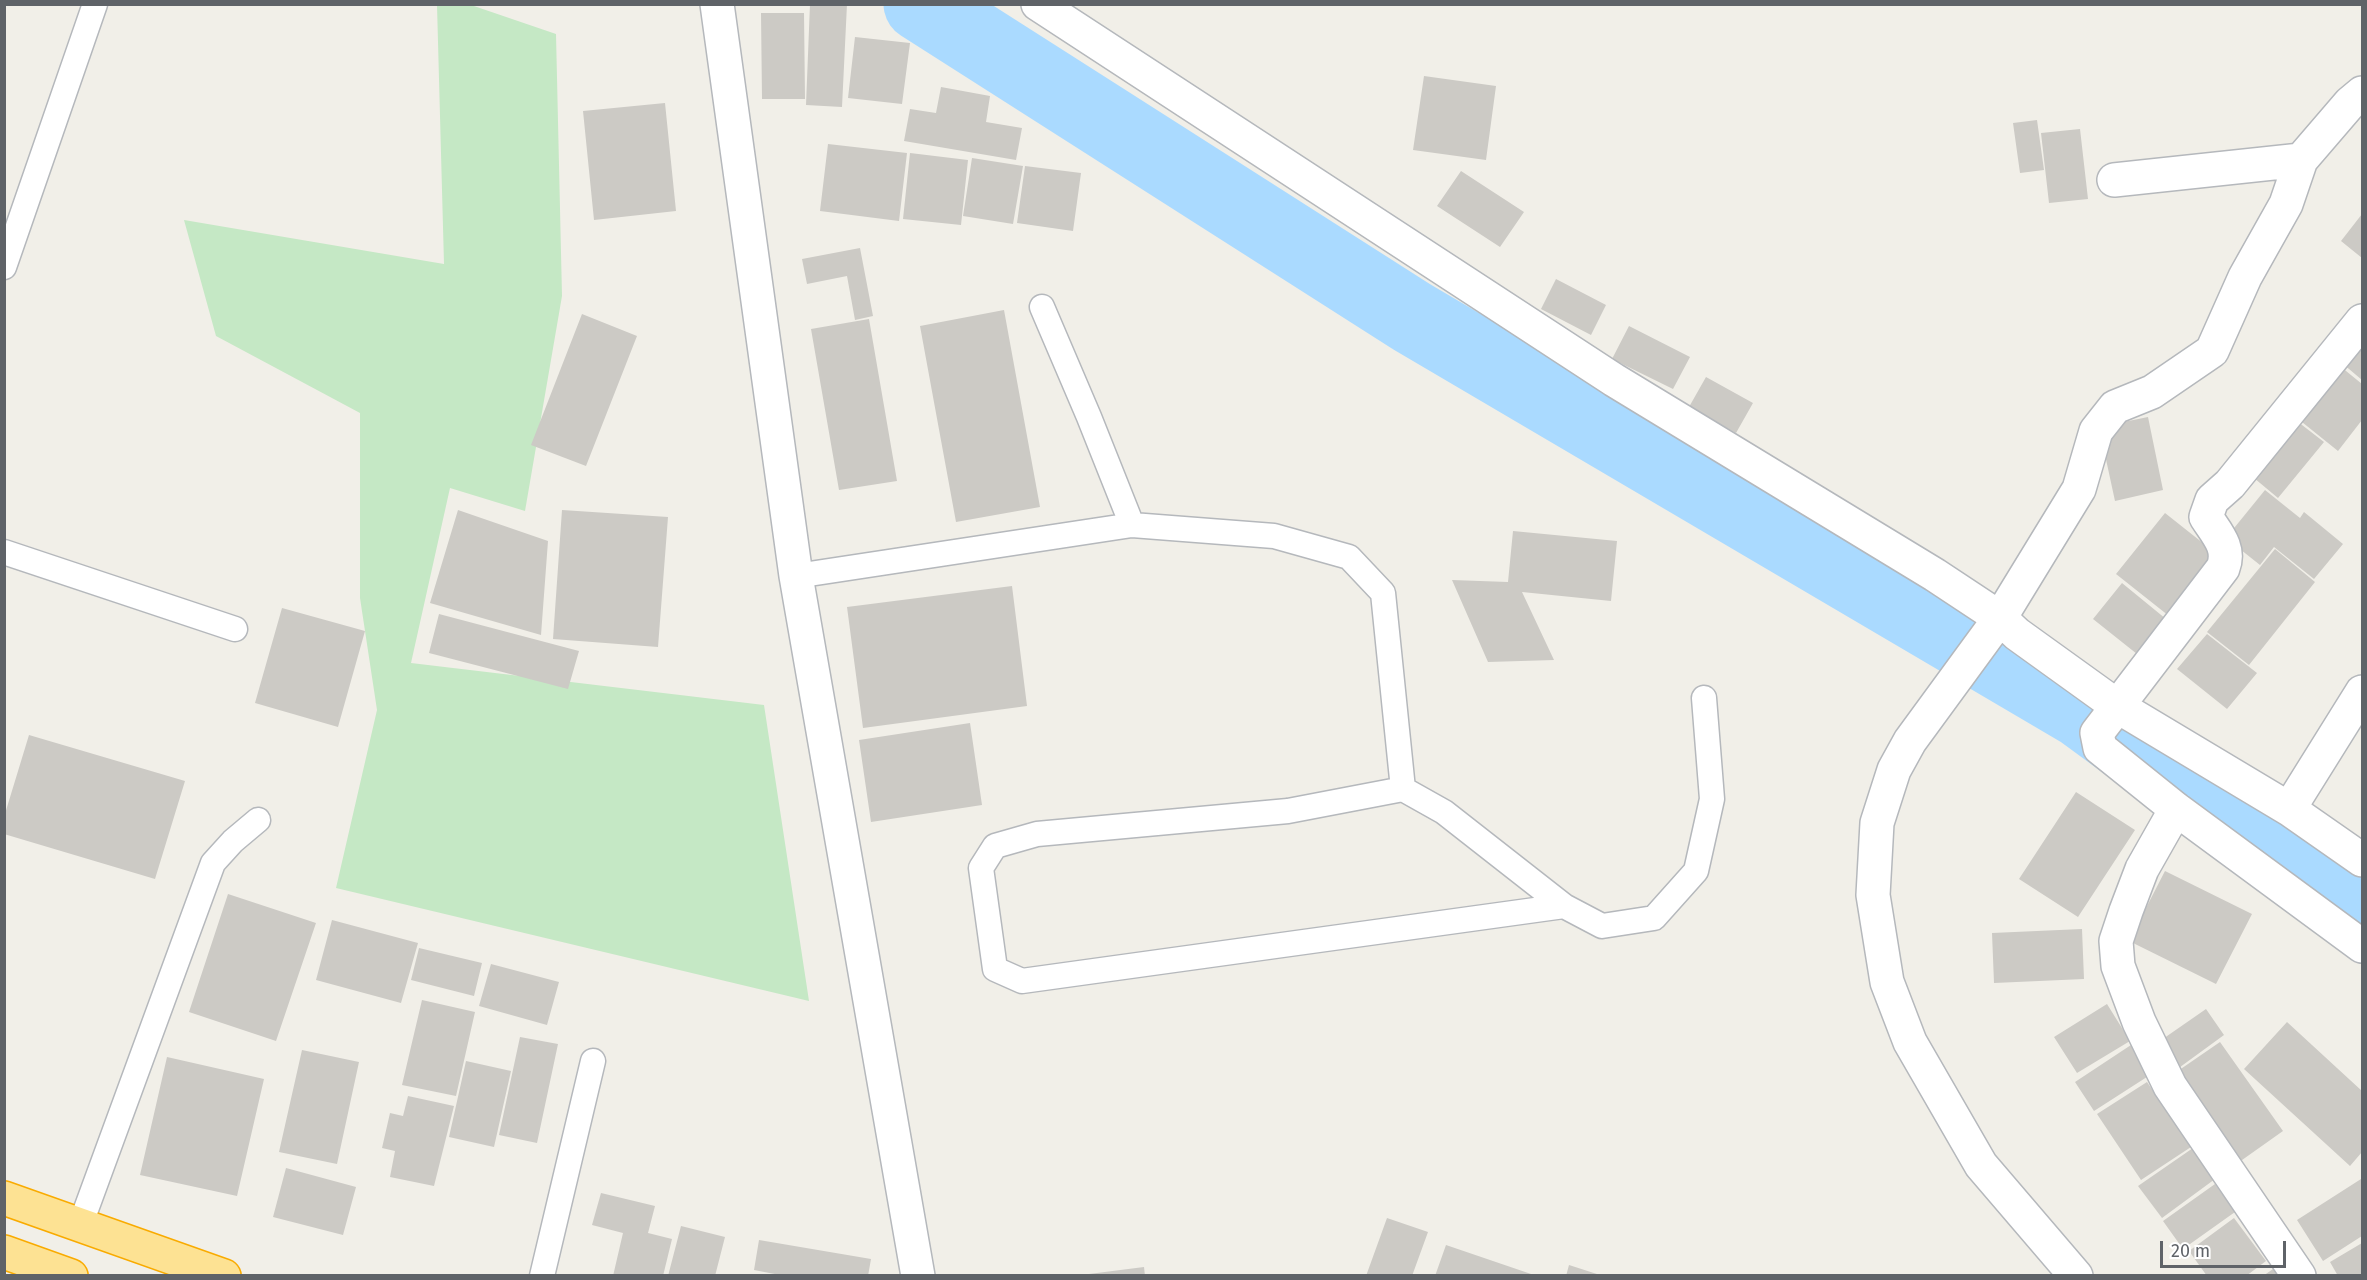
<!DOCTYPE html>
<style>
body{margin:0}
#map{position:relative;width:2367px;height:1280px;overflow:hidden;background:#f1efe8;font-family:"Fira Sans",sans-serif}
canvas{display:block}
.frame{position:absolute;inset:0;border:6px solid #5f6368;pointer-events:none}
.scale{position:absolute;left:2160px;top:1241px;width:126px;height:27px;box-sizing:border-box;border:3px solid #5f6368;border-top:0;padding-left:8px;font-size:18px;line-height:21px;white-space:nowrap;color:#5f6368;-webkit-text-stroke:4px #fff;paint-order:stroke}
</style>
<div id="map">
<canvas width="2367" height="1280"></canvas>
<div class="frame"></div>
<div class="scale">20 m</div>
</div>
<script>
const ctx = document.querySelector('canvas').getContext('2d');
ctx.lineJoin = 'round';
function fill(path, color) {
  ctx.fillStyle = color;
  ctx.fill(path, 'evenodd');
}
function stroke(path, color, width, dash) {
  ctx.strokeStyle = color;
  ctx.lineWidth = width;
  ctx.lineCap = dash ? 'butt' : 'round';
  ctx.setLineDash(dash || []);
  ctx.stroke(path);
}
fill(new Path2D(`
 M437 5H471L556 34 562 296 525 511 450 488 411 663 764 705 809 1001 336 888 377 710 360 598V413L216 336 184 220 444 264Z`), '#c5e8c5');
stroke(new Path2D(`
 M921 4 1412 317 2082 711 2362 916`), '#aadaff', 75);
fill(new Path2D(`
 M810 4H847L842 107 806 105Z
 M761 13H804L805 99H762Z
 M855 37 910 43 902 104 848 98Z
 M1424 76 1496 86 1486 160 1413 150Z
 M941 87 990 96 986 122 1022 128 1016 160 904 141 910 109 936 113Z
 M665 103 676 211 594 220 583 111Z
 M2037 120 2044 170 2020 173 2013 123Z
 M2080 129 2088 199 2049 203 2041 133Z
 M828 144 907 153 899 221 820 211Z
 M910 153 968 160 961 225 903 219Z
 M972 158 1023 166 1013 224 963 216Z
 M1025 166 1081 173 1073 231 1017 223Z
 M1461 171 1524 212 1500 247 1437 206Z
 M2362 214V258L2341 241Z
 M860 248 873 316 855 320 847 276 807 284 802 259Z
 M1556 279 1606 305 1591 335 1541 309Z
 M1004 310 1040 507 956 522 920 326Z
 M582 314 637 336 586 466 531 445Z
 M869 319 897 481 839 490 811 329Z
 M2362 325V380L2336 358Z
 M1629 326 1690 357 1673 389 1612 359Z
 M2335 362 2362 384V420L2338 451 2292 414Z
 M1706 377 1753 403 1736 433 1689 407Z
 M2148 417 2163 490 2115 501 2099 427Z
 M2293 418 2324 442 2278 498 2248 473Z
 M2265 490 2300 518 2304 512 2343 544 2314 579 2274 547 2260 565 2226 538Z
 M458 510 548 541 541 635 430 603Z
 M562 510 668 517 658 647 553 639Z
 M2165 513 2218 555 2169 616 2116 574Z
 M1513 531 1617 541 1611 601 1522 592 1554 660 1488 662 1452 580 1508 582Z
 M2275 549 2315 582 2249 665 2207 632Z
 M2122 583 2166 619 2137 654 2093 619Z
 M1012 586 1027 706 863 728 847 607Z
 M282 608 365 631 338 727 255 703Z
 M439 614 579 651 568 689 429 653Z
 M2207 634 2257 673 2227 709 2177 669Z
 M970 723 982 805 871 822 859 740Z
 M29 735 185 781 155 879 4 834V817Z
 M2076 792 2135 830 2078 917 2019 879Z
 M2165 871 2252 914 2216 984 2129 941Z
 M228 894 316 923 276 1041 189 1012Z
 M332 920 418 943 401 1003 316 980Z
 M2082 929 2084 979 1994 983 1992 933Z
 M419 948 482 963 474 996 411 980Z
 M491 964 559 982 547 1025 479 1006Z
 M422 1000 475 1012 456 1096 402 1085Z
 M2107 1004 2130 1041 2077 1073 2054 1037Z
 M2206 1009 2224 1035 2176 1070 2157 1043Z
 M2287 1022 2362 1091V1152L2350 1166 2244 1069Z
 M520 1037 558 1044 537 1143 499 1135Z
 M2220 1042 2283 1131 2235 1165 2172 1075Z
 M2131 1045 2150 1075 2094 1111 2075 1082Z
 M302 1050 359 1062 337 1164 279 1152Z
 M167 1057 264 1079 237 1196 140 1175Z
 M466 1061 511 1071 494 1147 449 1137Z
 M2147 1082 2191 1147 2141 1180 2097 1114Z
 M408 1096 454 1106 434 1186 390 1177 395 1151 382 1148 390 1113 403 1116Z
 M2193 1148 2215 1179 2162 1218 2138 1186Z
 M286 1168 356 1187 343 1235 273 1217Z
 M2361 1179 2362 1182V1236L2323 1261 2297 1220Z
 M2215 1184 2235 1212 2183 1249 2163 1221Z
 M601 1193 655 1206 648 1233 672 1239 663 1276H613L623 1233 592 1225Z
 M1387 1218 1428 1232 1412 1276H1366Z
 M2234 1218 2266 1261 2246 1276H2207L2189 1251Z
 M681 1226 725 1237 715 1276H668Z
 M759 1240 871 1259 868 1276H785L754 1270Z
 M2362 1243V1276H2338L2330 1262Z
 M1446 1245 1534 1275V1276H1435Z
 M2283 1262 2293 1276H2263Z
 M1569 1265 1600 1275V1276H1566Z
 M1144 1267 1145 1276H1089V1274Z`), '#cccac5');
const lane = new Path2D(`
 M4 267 95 4
 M1042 307 1089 417 1132 525 1274 536 1349 557 1383 593 1403 789 1444 812 1564 906 1602 926 1654 918 1696 871 1712 799 1704 698
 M4 552 235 629
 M796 576 1132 525
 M1403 789 1288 811 1037 834 995 846 981 868 995 969 1022 981 1564 906
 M81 1223 213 863 233 841 258 820
 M542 1276 593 1061`);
const street = new Path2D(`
 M717 4 796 576 918 1276
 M1038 4 1614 380 1935 575 2000 618 2017 634 2117 706 2289 809 2362 860
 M2114 180 2301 160
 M2362 321 2230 484 2212 500 2206 517C2217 534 2231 548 2223 568L2097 733 2100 748 2176 809 2362 946
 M2176 809 2142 869 2126 911 2116 941 2118 966 2139 1022 2170 1086 2299 1276
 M2289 809 2362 692
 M2076 1276 1981 1165 1910 1042 1887 982 1873 895 1877 823 1894 770 1910 741 2000 618 2079 489 2096 431 2115 407 2152 392 2212 351 2245 277 2286 204 2301 160 2350 103 2362 93`);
const highway = new Path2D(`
 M4 1198 224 1276
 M4 1252 71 1276`);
stroke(lane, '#b5b8bc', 27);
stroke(street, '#b5b8bc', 36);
stroke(highway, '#f9ab00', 36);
stroke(lane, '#fff', 24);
stroke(street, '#fff', 33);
stroke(highway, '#fde293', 33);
</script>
